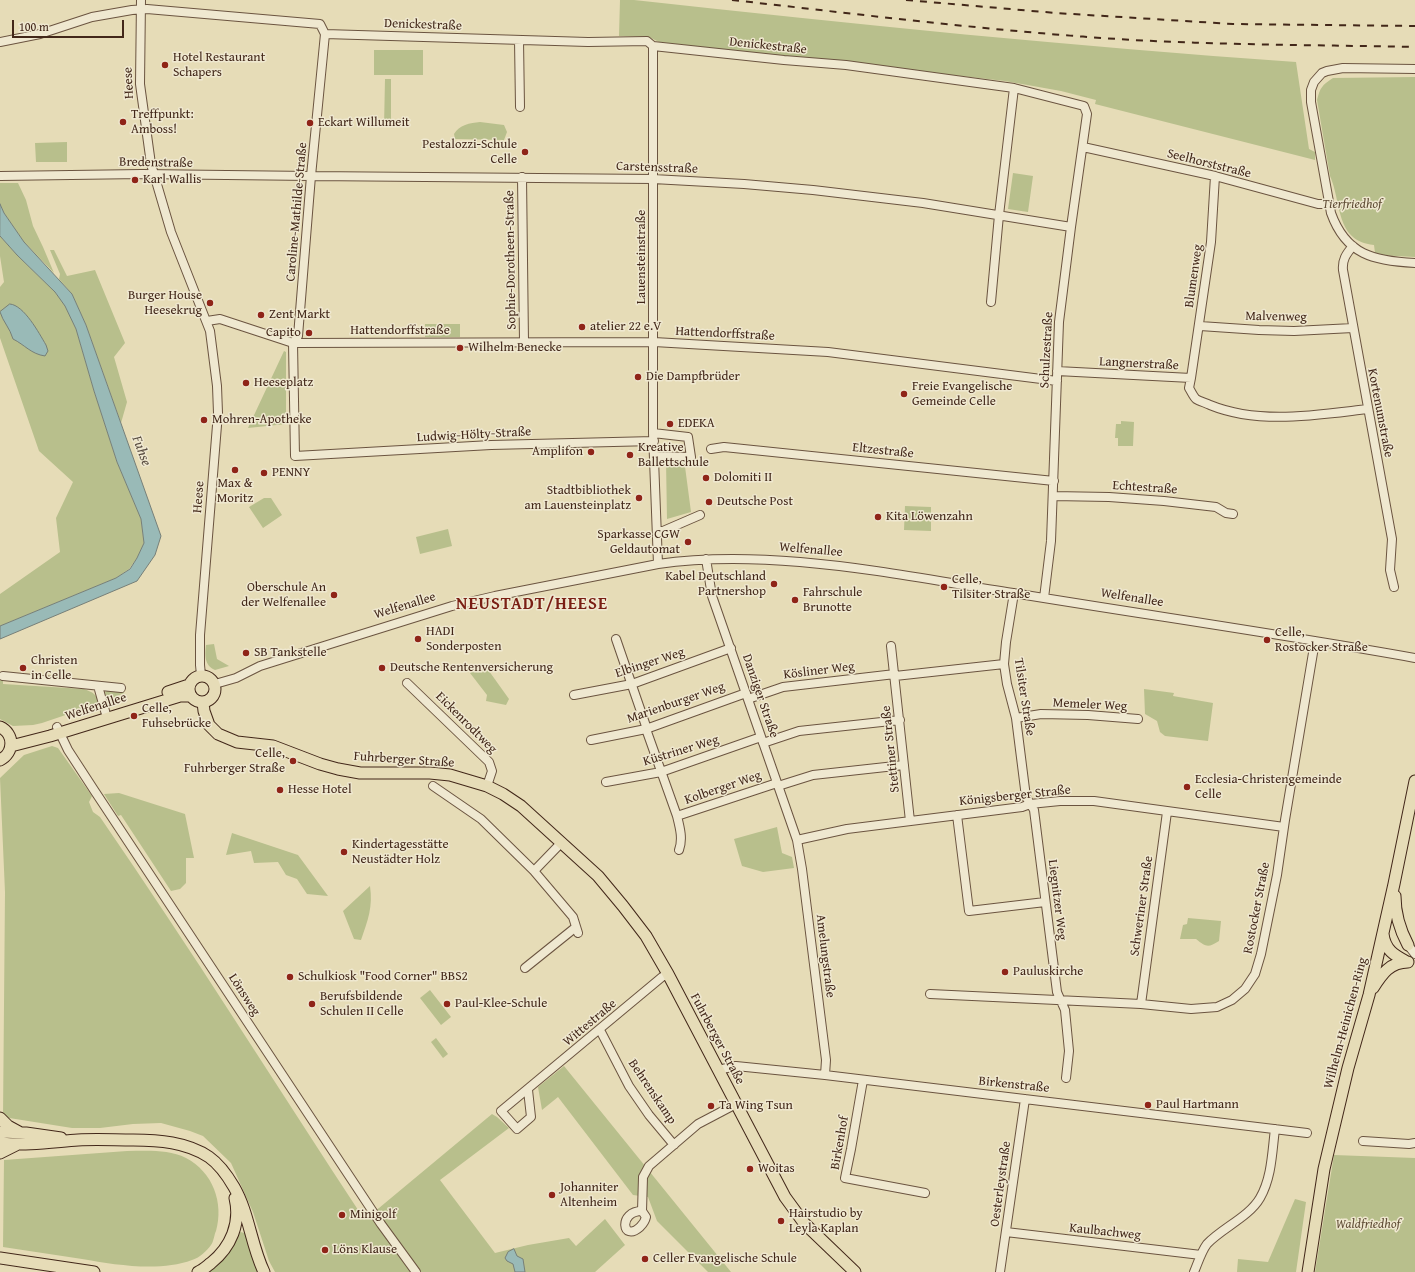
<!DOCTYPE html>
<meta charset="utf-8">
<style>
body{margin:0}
#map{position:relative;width:1415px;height:1272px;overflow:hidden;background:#e6dcb7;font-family:"Gentium Book Plus",serif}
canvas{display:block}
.scale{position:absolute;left:12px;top:20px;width:112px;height:18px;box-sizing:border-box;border:2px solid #422719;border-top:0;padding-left:5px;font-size:12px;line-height:14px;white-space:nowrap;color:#422719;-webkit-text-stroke:3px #efe8d0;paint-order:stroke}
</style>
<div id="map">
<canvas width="1415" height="1272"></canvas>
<div class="scale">100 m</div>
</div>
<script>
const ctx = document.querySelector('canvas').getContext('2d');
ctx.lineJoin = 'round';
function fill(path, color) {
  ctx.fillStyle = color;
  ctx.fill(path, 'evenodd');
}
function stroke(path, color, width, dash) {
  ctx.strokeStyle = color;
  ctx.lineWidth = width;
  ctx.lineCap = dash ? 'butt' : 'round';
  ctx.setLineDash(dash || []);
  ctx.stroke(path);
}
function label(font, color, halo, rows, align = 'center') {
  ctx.font = font + ' "Gentium Book Plus",serif';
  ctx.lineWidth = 3;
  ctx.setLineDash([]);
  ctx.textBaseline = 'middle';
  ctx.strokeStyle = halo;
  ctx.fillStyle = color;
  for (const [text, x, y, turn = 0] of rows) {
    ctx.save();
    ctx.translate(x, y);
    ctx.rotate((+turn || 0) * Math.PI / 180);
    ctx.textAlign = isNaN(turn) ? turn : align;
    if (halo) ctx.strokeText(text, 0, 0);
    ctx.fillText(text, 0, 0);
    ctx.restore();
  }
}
fill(new Path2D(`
 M620 0H634C855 24 1075 47 1296 62L1309 149 1315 152V160L1095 104 1096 100 1061 91 1005 81 659 42 649 37 619 36Z
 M374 50H423V75H374Z
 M1415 77V257L1378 255 1375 253 1374 245C1335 241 1342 203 1330 176L1317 100C1320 88 1322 85 1333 78Z
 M385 79H391V127H384Z
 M480 122 504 125 507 132 504 140 455 139 454 134C459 125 470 123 480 122Z
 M67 142V162H36L35 143Z
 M1013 173 1033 176 1028 212 1008 209Z
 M0 183H18L26 200 33 226 43 247 54 273 24 242 4 213 0 204Z
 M0 236 17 255 55 292 65 305 76 329 94 391 117 462 141 519 144 543 137 558 129 569 116 578 0 626V594L60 552 56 518 73 482 39 451 0 338V287L4 282 0 256Z
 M50 250H54L67 276 95 270 125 343 114 357 127 402 121 423 86 325 72 294 59 279 60 274Z
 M425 324H460V337H425Z
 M284 351 286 352V424L248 428Z
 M1121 421 1134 422 1133 446H1118V438H1115L1116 424H1121Z
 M684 459 691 512 667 519 666 461Z
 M264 498H271L282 515 263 528 249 507Z
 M905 506 931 507V531L904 530Z
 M448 529 452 546 420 554 416 537Z
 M214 644 217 659 229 666 215 670C204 665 205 655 206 645Z
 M484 664 509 699 506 705 486 701 487 695 470 673Z
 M0 678H3V684L84 689C93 693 97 693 98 704L42 723 33 725 13 726 0 719Z
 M1144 689 1174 693 1173 696 1213 703 1208 741 1165 736 1160 732 1157 721 1145 714Z
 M109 690H124V693L106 701 105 692Z
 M52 746 58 748 92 796 89 802 93 812 100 817C191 949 276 1085 364 1219L379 1208 492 1114 497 1117 509 1128 440 1180 495 1253 528 1245 569 1238 576 1246 605 1219 625 1245 595 1272H275L269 1261 253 1212 231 1163 203 1136 190 1131 161 1123 133 1124 100 1128H72L3 1117 5 892 0 778 24 755Z
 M119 793 185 814 194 858H186V883L180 889 171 891 121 815 118 816 104 794Z
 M777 827 782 853 792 857 794 868 763 872 742 866 734 839Z
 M232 833 298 855 328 896 307 894 297 879 286 875 278 862 254 863 251 851 226 855Z
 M370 886C373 907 368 920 361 940L354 939 343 911Z
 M1188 918 1221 921 1219 941C1208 948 1206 947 1196 939H1180L1183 925 1187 924Z
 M430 990 451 1017 441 1025 420 998Z
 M436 1038 448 1054 443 1058 431 1042Z
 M564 1066 731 1272H708L657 1221 648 1197 633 1195 558 1097 542 1110 538 1087Z
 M127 1151C147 1151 168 1149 186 1158 213 1172 224 1203 216 1231 214 1235 214 1241 211 1245 207 1251 199 1258 192 1260 160 1272 116 1265 82 1259 56 1255 29 1251 3 1247L4 1160Z
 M1334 1155 1415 1158V1272H1315Z
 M1295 1199 1306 1202 1296 1272H1237L1238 1259 1268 1262Z
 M237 1231 248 1234 260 1272H206Z`), '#b8bf8c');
const water = new Path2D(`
 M0 204 4 213 24 242 72 294 86 325 161 536 155 555 137 581 0 639V626L116 578 130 569 137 558 144 543 141 519 117 462 94 391 76 329 65 306 55 292 17 255 0 236Z
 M10 304C24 305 39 333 46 345L48 351 45 356C31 354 25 345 13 339 10 328 3 322 0 312Z
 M514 1249 517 1256 523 1259 525 1272H515L513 1264 507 1261 505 1258 508 1252Z`);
fill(water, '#99bab7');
stroke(water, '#767f78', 1);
const minor = new Path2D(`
 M141 0 140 84 151 164 171 232 210 331 217 386 218 413 200 635V665L201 675
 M325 34 588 42 647 41 653 46 784 60 846 65 1014 88 1084 106 1087 114 1071 227 1059 322 1051 541 1044 598
 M519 40 520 107
 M0 42 40 34 92 17 132 10 147 9 320 24 325 34
 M653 46V433L658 564
 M1415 69 1343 68 1327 71 1322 73 1314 82 1311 90V102L1331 213C1346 255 1374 261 1415 263
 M1083 147 1215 176 1318 204H1329
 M0 176 142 174 311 176 653 179 744 184 813 190 923 203 1071 227
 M522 177 524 342
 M1353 246C1346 254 1342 260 1343 270L1392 539 1390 570 1394 587
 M991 302 999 215 1014 88
 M207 321 220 319 293 343 295 456 491 445 654 441
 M1200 326 1259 330 1294 331 1353 328
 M293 343 654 342 828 352 1057 381
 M293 343 298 336 311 176 325 34
 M1057 371 1191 378 1189 388C1191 391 1193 396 1196 399 1199 401 1206 403 1210 405 1259 425 1316 415 1368 409
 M1191 378 1211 242 1215 176
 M653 433 688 437 691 457
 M711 449 724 447 1054 481
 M654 456 691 457
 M1053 496 1109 497 1164 501 1216 507 1226 513 1233 514
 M657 531H663L700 515
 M706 559 712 596 797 840 802 869 826 1060 825 1075
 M1014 593 1006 642 1004 664 1007 684 1016 718 1026 797 1034 810 1057 992 1065 1010 1069 1051 1066 1078
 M616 639 647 729
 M891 646 910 821
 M3 676 121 688
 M895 676 1004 664
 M407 683 489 762 492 771 487 786
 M215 684 236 678 260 666 452 606 495 596 658 564C706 557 752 558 800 562 872 568 942 582 1013 593 1147 615 1281 634 1415 658
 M98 686 107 718
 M574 695 632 684 731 648
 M748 699 783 687 895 674
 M1016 718 1041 714 1088 715 1138 719
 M57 727 68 750 94 790 381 1224 416 1272
 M646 729 677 816C680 828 683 839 679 850
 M591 740 646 729 746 693
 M763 743 799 731 900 720
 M606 782 661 772 761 737
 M433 786 481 819 534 871
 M778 786 813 775 904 765
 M957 815 969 911 1045 902
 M677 816 777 783
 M797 840 847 829 1022 807 1030 804 1060 801H1094L1284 827
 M562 842 534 871 573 917 578 933
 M1408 945 1415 954
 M525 968 576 927
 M930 994 1141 1004 1191 1009 1217 1007 1232 1000 1245 989 1255 974 1261 954 1277 875 1285 820 1315 641
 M1141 1004 1167 812
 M600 1030 629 1086 649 1115 674 1145
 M718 1070 736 1066 825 1075 1307 1133
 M863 1080 851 1149 845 1178 925 1193
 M528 1090 531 1117 517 1129 501 1111 662 977 668 974
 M1363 1141 1409 1144 1415 1143
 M642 1211 646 1217C645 1222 643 1224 640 1227 622 1243 618 1211 642 1211L643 1177 649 1166 698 1124 736 1104
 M1006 1232 1201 1255
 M1000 1272 1025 1099
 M1194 1272C1198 1263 1201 1252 1207 1244 1222 1228 1249 1217 1260 1198 1272 1177 1272 1152 1275 1129`);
const major = new Path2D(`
 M189 689a13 13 0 1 1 26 0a13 13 0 1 1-26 0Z
 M168 692 189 685
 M203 702 204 711 209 725 218 734 237 742 273 746 320 764 338 769 360 773H430L450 775 487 786 503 794 521 806 598 876 623 906 646 936 668 974 785 1197 804 1223 855 1272
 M0 727C15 734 14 753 0 760
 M11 746 50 736 180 696H190
 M1395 896C1395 914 1400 930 1408 945
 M1383 934C1385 950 1394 955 1407 962
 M1373 988C1382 974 1390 962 1408 962
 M0 1118 8 1126 19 1132
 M0 1132 26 1133 61 1138
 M0 1143C27 1146 52 1142 78 1140 96 1139 115 1140 133 1140 158 1140 187 1142 209 1157 219 1164 227 1175 234 1187 249 1213 251 1245 264 1272
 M0 1153 16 1145
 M0 1258 94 1272
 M198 1272C203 1270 207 1266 211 1263 231 1247 241 1223 235 1198
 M1308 1272 1324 1169 1348 1068 1369 995 1394 884 1415 781`);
stroke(minor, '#6b5440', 10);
stroke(major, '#422719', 13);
stroke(minor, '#efe8d0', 8);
stroke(major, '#e6dcb7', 11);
stroke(new Path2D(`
 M732 0C866 15 999 32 1133 40 1227 45 1321 45 1415 47
 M906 0 1056 13 1233 24 1415 26`), '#422719', 2, [7, 7]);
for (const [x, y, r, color] of [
 [165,65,4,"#8f2418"],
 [123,122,4,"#8f2418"],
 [310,123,4,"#8f2418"],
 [525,152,4,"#8f2418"],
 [135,180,4,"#8f2418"],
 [210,303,4,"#8f2418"],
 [261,315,4,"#8f2418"],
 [582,327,4,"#8f2418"],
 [309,333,4,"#8f2418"],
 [460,348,4,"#8f2418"],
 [638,377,4,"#8f2418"],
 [246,383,4,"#8f2418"],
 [904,394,4,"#8f2418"],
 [204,420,4,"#8f2418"],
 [670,424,4,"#8f2418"],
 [591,452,4,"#8f2418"],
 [630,455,4,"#8f2418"],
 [235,470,4,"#8f2418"],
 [264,473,4,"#8f2418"],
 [706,478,4,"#8f2418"],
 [639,498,4,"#8f2418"],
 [709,502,4,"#8f2418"],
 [878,517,4,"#8f2418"],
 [688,542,4,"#8f2418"],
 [774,584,4,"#8f2418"],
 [944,587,4,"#8f2418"],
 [334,595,4,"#8f2418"],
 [795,600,4,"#8f2418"],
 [418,639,4,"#8f2418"],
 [1267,640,4,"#8f2418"],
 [246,653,4,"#8f2418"],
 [23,668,4,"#8f2418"],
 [382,668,4,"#8f2418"],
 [134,716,4,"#8f2418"],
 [293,761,4,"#8f2418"],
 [1187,787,4,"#8f2418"],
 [280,790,4,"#8f2418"],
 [344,852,4,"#8f2418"],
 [1005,972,4,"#8f2418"],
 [290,977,4,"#8f2418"],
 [312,1004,4,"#8f2418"],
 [447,1004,4,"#8f2418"],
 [1148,1105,4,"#8f2418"],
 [711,1106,4,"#8f2418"],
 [750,1169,4,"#8f2418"],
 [552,1195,4,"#8f2418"],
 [342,1215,4,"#8f2418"],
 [781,1221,4,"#8f2418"],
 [325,1250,4,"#8f2418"],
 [645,1259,4,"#8f2418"]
]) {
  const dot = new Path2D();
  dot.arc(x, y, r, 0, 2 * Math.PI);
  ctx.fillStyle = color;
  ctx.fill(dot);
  stroke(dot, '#efe8d0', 1.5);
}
label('13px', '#422719', '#efe8d0', [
 ["Denickestraße",423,25,2],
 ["Denickestraße",768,46,6],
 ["Heese",129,83,-93],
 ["Bredenstraße",156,163,1],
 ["Seelhorststraße",1209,164,14],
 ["Carstensstraße",657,168,2],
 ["Caroline-Mathilde-Straße",297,212,-85],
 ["Lauensteinstraße",642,257,-90],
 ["Sophie-Dorotheen-Straße",511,260,-91],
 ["Blumenweg",1194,276,-82],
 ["Malvenweg",1276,317,1],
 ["Hattendorffstraße",400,331],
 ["Hattendorffstraße",725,334,3],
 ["Schulzestraße",1047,350,-87],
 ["Langnerstraße",1139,364,3],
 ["Kortenumstraße",1380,413,79],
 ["Ludwig-Hölty-Straße",474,435,-3],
 ["Eltzestraße",883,451,6],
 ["Echtestraße",1145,488,4],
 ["Heese",199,497,-86],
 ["Welfenallee",811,550,5],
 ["Welfenallee",1132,598,9],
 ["Welfenallee",405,606,-17],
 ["Elbinger Weg",650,663,-18],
 ["Kösliner Weg",819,671,-7],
 ["Danziger Straße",760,696,71],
 ["Tilsiter Straße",1024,697,81],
 ["Marienburger Weg",676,703,-19],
 ["Memeler Weg",1090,705,3],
 ["Welfenallee",96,707,-18],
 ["Eickenrodtweg",466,723,45],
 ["Stettiner Straße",891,749,-96],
 ["Küstriner Weg",681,751,-17],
 ["Fuhrberger Straße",404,760,4],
 ["Kolberger Weg",723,788,-19],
 ["Königsberger Straße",1015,796,-6],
 ["Liegnitzer Weg",1057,900,83],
 ["Schweriner Straße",1142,906,-82],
 ["Rostocker Straße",1257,908,-79],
 ["Amelungstraße",825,956,83],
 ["Lönsweg",244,995,57],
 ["Wittestraße",590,1023,-40],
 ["Wilhelm-Heinichen-Ring",1346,1023,-75],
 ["Fuhrberger Straße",717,1039,62],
 ["Birkenstraße",1014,1085,6],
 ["Behrenskamp",652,1092,56],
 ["Birkenhof",840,1143,-80],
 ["Oesterleystraße",1001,1184,-82],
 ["Kaulbachweg",1105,1232,6]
]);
label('13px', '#422719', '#efe8d0', [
 ["Hotel Restaurant",173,58],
 ["Schapers",173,73],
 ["Treffpunkt:",131,115],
 ["Amboss!",131,130],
 ["Eckart Willumeit",318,123],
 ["Pestalozzi-Schule",517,145,"right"],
 ["Celle",517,160,"right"],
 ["Karl Wallis",143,180],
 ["Burger House",202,296,"right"],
 ["Heesekrug",202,311,"right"],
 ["Zent Markt",269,315],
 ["atelier 22 e.V",590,327],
 ["Capito",301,333,"right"],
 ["Wilhelm Benecke",468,348],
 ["Die Dampfbrüder",646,377],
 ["Heeseplatz",254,383],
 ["Freie Evangelische",912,387],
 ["Gemeinde Celle",912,402],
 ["Mohren-Apotheke",212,420],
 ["EDEKA",678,424],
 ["Kreative",638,448],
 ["Ballettschule",638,463],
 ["Amplifon",583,452,"right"],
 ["PENNY",272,473],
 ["Dolomiti II",714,478],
 ["Max &",235,484,"center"],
 ["Moritz",235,499,"center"],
 ["Stadtbibliothek",631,491,"right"],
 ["am Lauensteinplatz",631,506,"right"],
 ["Deutsche Post",717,502],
 ["Kita Löwenzahn",886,517],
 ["Sparkasse CGW",680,535,"right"],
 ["Geldautomat",680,550,"right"],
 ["Kabel Deutschland",766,577,"right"],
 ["Partnershop",766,592,"right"],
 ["Celle,",952,580],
 ["Tilsiter Straße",952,595],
 ["Oberschule An",326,588,"right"],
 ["der Welfenallee",326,603,"right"],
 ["Fahrschule",803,593],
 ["Brunotte",803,608],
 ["HADI",426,632],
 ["Sonderposten",426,647],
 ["Celle,",1275,633],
 ["Rostocker Straße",1275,648],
 ["SB Tankstelle",254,653],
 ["Christen",31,661],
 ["in Celle",31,676],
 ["Deutsche Rentenversicherung",390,668],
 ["Celle,",142,709],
 ["Fuhsebrücke",142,724],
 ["Celle,",285,754,"right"],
 ["Fuhrberger Straße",285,769,"right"],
 ["Ecclesia-Christengemeinde",1195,780],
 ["Celle",1195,795],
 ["Hesse Hotel",288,790],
 ["Kindertagesstätte",352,845],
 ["Neustädter Holz",352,860],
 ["Pauluskirche",1013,972],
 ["Schulkiosk \"Food Corner\" BBS2",298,977],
 ["Berufsbildende",320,997],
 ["Schulen II Celle",320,1012],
 ["Paul-Klee-Schule",455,1004],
 ["Paul Hartmann",1156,1105],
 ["Ta Wing Tsun",719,1106],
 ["Woitas",758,1169],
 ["Johanniter",560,1188],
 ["Altenheim",560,1203],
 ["Hairstudio by",789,1214],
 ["Leyla Kaplan",789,1229],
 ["Minigolf",350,1215],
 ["Löns Klause",333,1250],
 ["Celler Evangelische Schule",653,1259]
], 'left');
label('italic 13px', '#604d36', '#efe8d0', [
 ["Tierfriedhof",1352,205],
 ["Waldfriedhof",1368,1225]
]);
label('italic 14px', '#584c40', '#efe8d0', [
 ["Fuhse",141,451,69]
]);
ctx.letterSpacing = '1px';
label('bold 17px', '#7a1f14', '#efe8d0', [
 ["NEUSTADT/HEESE",532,605]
]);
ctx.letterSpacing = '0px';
</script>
